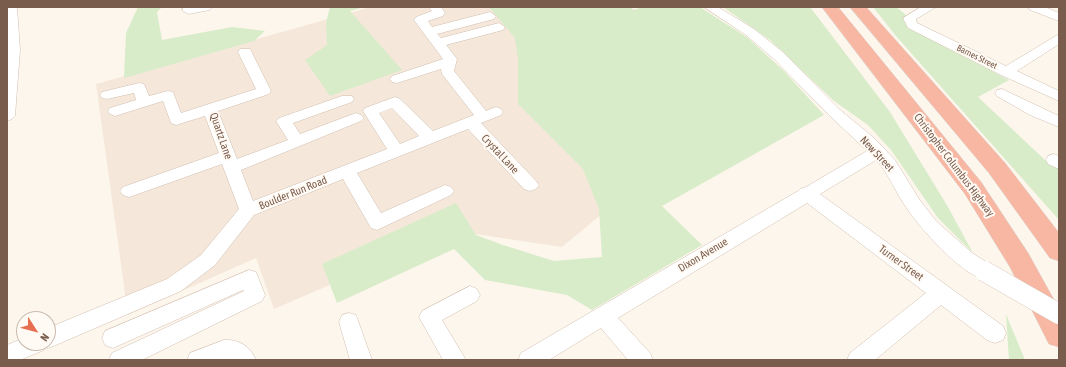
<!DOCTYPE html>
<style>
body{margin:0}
#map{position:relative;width:1066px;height:367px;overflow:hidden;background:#fdf6ec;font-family:"Asap Condensed",sans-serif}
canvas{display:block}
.frame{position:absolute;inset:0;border:8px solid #7a5c4d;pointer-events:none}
.north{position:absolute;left:16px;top:311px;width:40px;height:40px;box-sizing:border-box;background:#fffaf3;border:1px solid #cabbb1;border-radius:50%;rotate:126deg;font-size:11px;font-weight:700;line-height:16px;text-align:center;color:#7a5c4d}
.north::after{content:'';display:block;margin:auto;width:14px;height:18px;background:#e76f51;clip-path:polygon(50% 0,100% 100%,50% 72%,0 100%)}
</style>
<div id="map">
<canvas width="1066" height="367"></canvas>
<div class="frame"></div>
<div class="north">N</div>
</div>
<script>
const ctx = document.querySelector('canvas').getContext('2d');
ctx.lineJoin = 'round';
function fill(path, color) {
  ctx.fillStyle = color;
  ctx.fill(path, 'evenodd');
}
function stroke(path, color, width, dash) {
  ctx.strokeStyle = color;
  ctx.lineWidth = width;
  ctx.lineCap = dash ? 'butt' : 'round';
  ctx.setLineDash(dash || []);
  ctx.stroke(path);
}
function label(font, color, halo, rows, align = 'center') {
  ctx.font = font + ' "Asap Condensed",sans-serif';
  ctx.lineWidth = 4;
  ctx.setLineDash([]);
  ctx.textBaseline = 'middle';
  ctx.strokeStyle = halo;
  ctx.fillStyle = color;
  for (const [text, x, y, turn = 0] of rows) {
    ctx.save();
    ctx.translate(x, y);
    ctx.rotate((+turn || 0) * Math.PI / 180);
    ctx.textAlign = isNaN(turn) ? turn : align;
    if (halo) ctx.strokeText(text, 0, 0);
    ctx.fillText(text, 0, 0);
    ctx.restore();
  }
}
fill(new Path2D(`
 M371 7H505L630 191 562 247 455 231 274 309 256 258 128 315 96 84Z`), '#f5e8da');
fill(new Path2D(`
 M138 7H162L157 12 162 40 232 27 265 31 254 41 124 78 126 33Z
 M330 7H364L350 11 402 70 330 96 305 60 327 45 326 23Z
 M489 7H630L634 10 642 7H700L748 38 784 71 824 115 662 206 702 245 592 310 567 295 485 280 454 249 337 303 322 264 456 203 476 235 503 245 554 261 602 257 599 209 583 169 518 104V60L515 38Z
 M723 7H810L890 112 948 207 973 253 938 218 891 150 868 125 834 101 770 40Z
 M873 7H896L905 14 909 28 1009 80 978 97 1045 160 1059 169V220L896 36Z
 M1006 314 1025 360H1009Z`), '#d8ecc9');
const minor = new Path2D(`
 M7 7H17L20 50 15 116 12 119 7 121Z
 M184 7H212L210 10 188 14 182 10Z
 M429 7H441L445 13 443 16 428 21 432 27 490 12 496 16 494 19 437 34 441 38 499 23 505 27 503 30 446 45 457 59 454 71 486 111 496 107 501 109 503 112 501 115 481 123 536 181 539 185 536 189 530 191 524 189 468 129 357 173 381 213 445 185 451 187 454 191 451 195 377 230 371 228 343 179 254 215 215 265 181 291 56 345 48 348 45 347 44 350 20 360H7V345L24 338V343H48V328L167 279 201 255 239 209 222 164 135 195 129 197 123 195 120 191 123 187 219 153 205 116 176 125 171 123 163 101 115 116 110 114 108 111 110 108 136 100 134 93 107 99 102 98 100 95 102 92 139 83 144 84 149 96 168 91 173 92 181 113 256 89 238 52 240 49H250L271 91 269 94 218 111 237 159 288 140 276 121 279 118 342 96H352L354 99 352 102 293 123 300 134 356 113 361 115 364 118 361 121 241 170 253 201 387 149 363 111 365 108 395 97 400 99 433 131 474 115 442 74 441 69 397 83 392 82 390 79 392 76 443 59 414 20 416 17 432 11ZM392 108 419 136 400 144 379 113Z
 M704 7H718L754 29 784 53 839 109 874 138 895 160 919 199 936 221 972 253 991 265 994 271 991 277C988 278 985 279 982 278 961 274 920 228 908 210 896 194 890 175 876 160L820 194 1003 326 1006 333 1003 340 995 343 987 340 941 305 875 360H847L850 353 926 293 807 203 618 318 650 353 653 360H628L601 328 549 360H518L521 353 798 191 800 189 806 187 867 151 829 115 774 59 746 35Z
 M921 7H936L916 19 917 23 1006 66 1059 34V44L1017 71 1059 91V101L1001 75 908 28 903 18Z
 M1028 7H1045L1059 13V21L1030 10Z
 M1002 89 1059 116V127L1030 115 997 96 995 93 997 90Z
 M1054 154 1059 156V169L1048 164 1046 160 1048 156Z
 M249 270 256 272 265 295 262 301 142 360H109L112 353 244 291 243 290 113 348 105 345 102 338 105 331Z
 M470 286 477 289 480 295 477 301 442 320 466 360H443L419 317 422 311Z
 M349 313 356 315 372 360H350L339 322 342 315Z
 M224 340C239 339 250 346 256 360H187L190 353Z`);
const highway = new Path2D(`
 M822 7H838L981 182 1028 253 1059 309V347L1049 344 1010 267 965 194Z
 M850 7H866L1005 163 1059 233V261L1050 258 989 173Z`);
stroke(minor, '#d1beb0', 1);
stroke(highway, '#dad1cd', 1);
fill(minor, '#fff');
fill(highway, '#f7b7a3');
const minorBridge = new Path2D(`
 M984 271 1059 314`);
stroke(minorBridge, '#d1beb0', 21, []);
stroke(minorBridge, '#fff', 20);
label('9px', '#7a5c4d', '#fffaf3', [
 ["Barnes Street",977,57,26]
]);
label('11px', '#7a5c4d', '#fffaf3', [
 ["Quartz Lane",221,136,71],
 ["Crystal Lane",500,154,47],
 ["New Street",877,154,47],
 ["Christopher Columbus Highway",954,165,53],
 ["Boulder Run Road",293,193,-22],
 ["Dixon Avenue",703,255,-31],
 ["Turner Street",901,263,36]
]);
</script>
